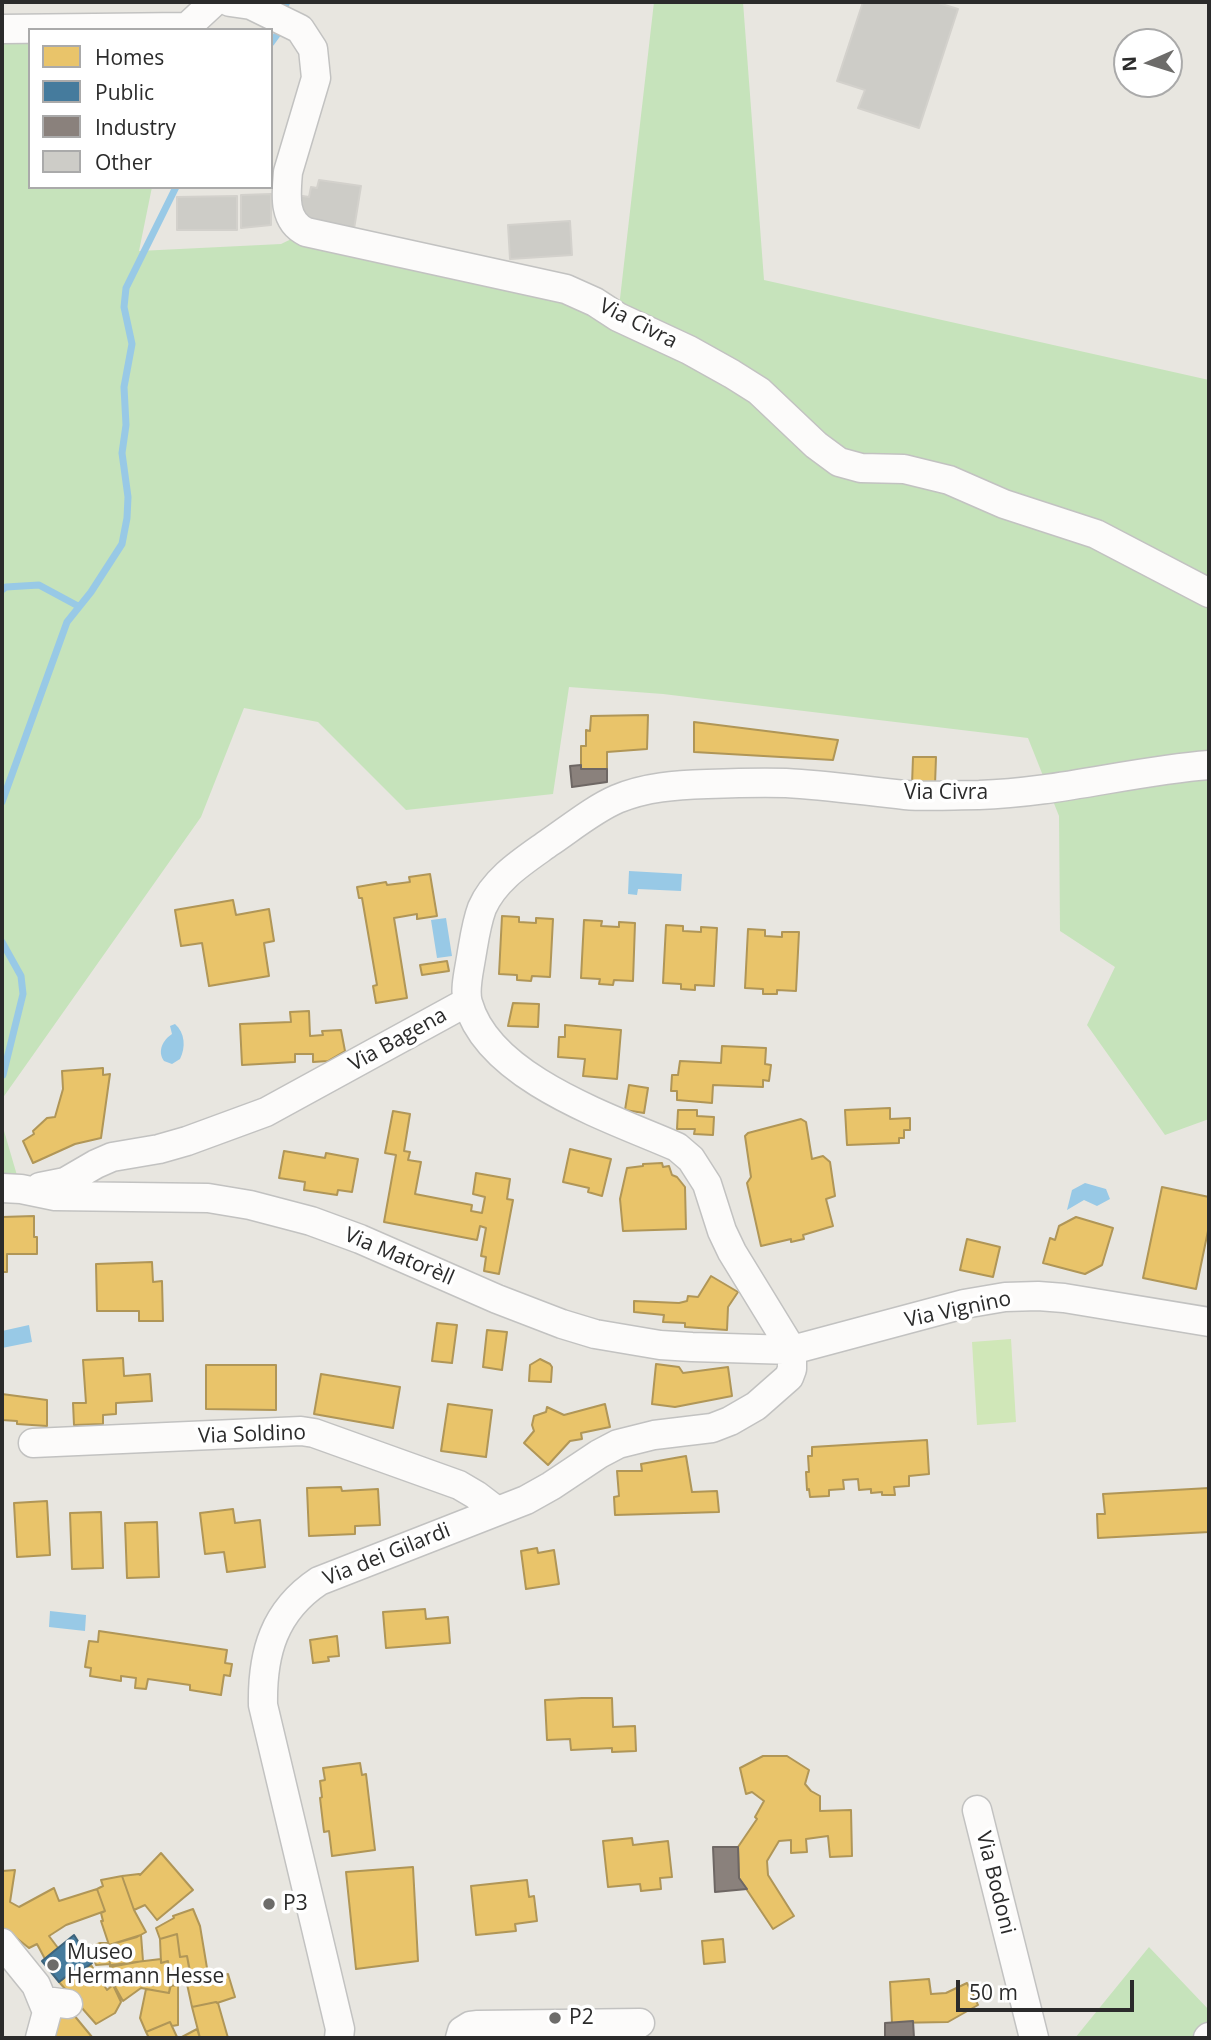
<!DOCTYPE html>
<meta charset="utf-8">
<style>
body{margin:0}
#map{position:relative;width:1211px;height:2040px;overflow:hidden;background:#e8e6e0;font-family:"Open Sans",sans-serif}
canvas{display:block}
.frame{position:absolute;inset:0;border:4px solid #2b2b2b;pointer-events:none}
.legend{position:absolute;left:28px;top:28px;width:245px;height:161px;box-sizing:border-box;background:#fff;border:2px solid #aaa;margin:0;padding:9px 12px;list-style:none;font-size:21px;color:#2b2b2b}
.legend li{display:flex;align-items:center;gap:14px;height:35px}
.legend b{width:35px;border:2px solid #aaa}
.north{position:absolute;left:1113px;top:28px;width:70px;height:70px;box-sizing:border-box;background:#fff;border:2px solid #aaa;border-radius:50%;rotate:267deg;font-size:19px;font-weight:700;line-height:28px;text-align:center;color:#2b2b2b}
.north::after{content:'';display:block;margin:auto;width:24px;height:32px;background:#6d6c6a;clip-path:polygon(50% 0,100% 100%,50% 72%,0 100%)}
.scale{position:absolute;left:956px;top:1980px;width:178px;height:32px;box-sizing:border-box;border:4px solid #2b2b2b;border-top:0;padding-left:9px;font-size:21px;line-height:24px;white-space:nowrap;color:#2b2b2b;-webkit-text-stroke:5px #fff;paint-order:stroke}
</style>
<div id="map">
<canvas width="1211" height="2040"></canvas>
<div class="frame"></div>
<ul class="legend">
<li><b style="height:19px;background:#e9c46a"></b>Homes</li>
<li><b style="height:19px;background:#457b9d"></b>Public</li>
<li><b style="height:19px;background:#8a817c"></b>Industry</li>
<li><b style="height:19px;background:#cdccc7"></b>Other</li>
</ul>
<div class="north">N</div>
<div class="scale">50 m</div>
</div>
<script>
const ctx = document.querySelector('canvas').getContext('2d');
ctx.lineJoin = 'round';
function fill(path, color) {
  ctx.fillStyle = color;
  ctx.fill(path, 'evenodd');
}
function stroke(path, color, width, dash) {
  ctx.strokeStyle = color;
  ctx.lineWidth = width;
  ctx.lineCap = dash ? 'butt' : 'round';
  ctx.setLineDash(dash || []);
  ctx.stroke(path);
}
function label(font, color, halo, rows, align = 'center') {
  ctx.font = font + ' "Open Sans",sans-serif';
  ctx.lineWidth = 7;
  ctx.setLineDash([]);
  ctx.textBaseline = 'middle';
  ctx.strokeStyle = halo;
  ctx.fillStyle = color;
  for (const [text, x, y, turn = 0] of rows) {
    ctx.save();
    ctx.translate(x, y);
    ctx.rotate((+turn || 0) * Math.PI / 180);
    ctx.textAlign = isNaN(turn) ? turn : align;
    if (halo) ctx.strokeText(text, 0, 0);
    ctx.fillText(text, 0, 0);
    ctx.restore();
  }
}
fill(new Path2D(`
 M654 2H743L764 280 1209 380V1119L1165 1135 1087 1025 1115 967 1060 931 1059 816 1028 738 663 694 569 687 553 794 406 810 318 722 244 708 201 817 2 1099V29L30 30V187H152L139 251 281 244 306 232 618 316Z
 M2 1124 21 1189 2 1188Z
 M1149 1947 1209 2010V2037L1208 2038H1075Z`), '#c6e3bb');
fill(new Path2D(`
 M1011 1339 1016 1422 977 1425 972 1342Z`), '#d0e7b8');
fill(new Path2D(`
 M629 871 682 874 681 891 638 889 637 895 628 894Z
 M446 918 452 956 437 958 431 920Z
 M175 1024C185 1033 186 1047 180 1059L172 1064 164 1061C157 1051 163 1040 172 1034L170 1026Z
 M1085 1183 1106 1189 1110 1199 1097 1206 1084 1200 1067 1210 1072 1190Z
 M29 1325 32 1342 2 1348V1331Z
 M50 1611 86 1615 85 1631 49 1627Z`), '#98c9e6');
const homes = new Path2D(`
 M648 715 647 749 607 752V769H581V746H586V730L590 731 591 716Z
 M694 722 838 740 833 760 694 752Z
 M913 757H936L935 785H912Z
 M430 874 437 916 417 919V914L394 918 407 998 376 1003 373 986 377 985 362 898H359L357 887 386 882 387 885 410 882 409 877Z
 M233 900 236 915 269 909 274 941 264 943 269 976 209 986 202 943 181 946 175 910Z
 M502 916 519 917V922L536 923V918L553 919 550 977 532 976 531 981 517 980V975L499 974Z
 M584 920 602 921 601 926 619 927V922L635 923 633 981 614 980 613 985 599 984 600 979 581 978Z
 M666 925 683 926V931L701 932V927L717 928 714 986 695 985V990L681 989V984L663 983Z
 M748 929 765 930V936L782 937V932H799L796 991 777 990V994H763V989L745 988Z
 M447 961 449 971 422 975 420 965Z
 M513 1003 539 1004 538 1027 508 1026Z
 M309 1011 310 1036 323 1035 322 1031 341 1030 345 1051 328 1061 313 1062V1054H295V1062L242 1065 240 1024 291 1022 290 1012Z
 M565 1025 621 1030 617 1079 583 1076 585 1059 558 1057 559 1037H565Z
 M722 1046 766 1048 765 1064 771 1065 769 1081 763 1080V1087L713 1085 712 1103 677 1100V1091H671L672 1075H678L680 1061 721 1063Z
 M103 1068V1075L110 1074 101 1138 75 1144 33 1163 23 1141 34 1134 33 1131 47 1118 55 1117 63 1089 62 1071Z
 M629 1085 648 1088 644 1113 625 1110Z
 M890 1108V1119L910 1118V1130H904V1138H899V1143L847 1145 845 1110Z
 M678 1110H697V1116L714 1117 713 1135 694 1134 695 1129H677Z
 M393 1111 410 1114 404 1151 410 1152 408 1160 421 1162 415 1194 472 1205 471 1211 482 1213 485 1197 473 1194 476 1173 510 1179 507 1199 513 1200 499 1274 484 1271 486 1257 481 1256 486 1228 480 1226 477 1240 384 1222 396 1155 385 1153Z
 M801 1119 806 1122 812 1159 823 1156 830 1162 835 1196 826 1199 833 1226 803 1235 804 1239 791 1242V1239L761 1246 747 1183 751 1177 745 1136 748 1133Z
 M570 1149 611 1159 602 1196 588 1192 589 1188 563 1182Z
 M284 1151 325 1158 326 1153 358 1159 352 1192 338 1190 337 1195 304 1190 305 1182 279 1178Z
 M662 1163 663 1167 669 1166 672 1175 677 1177 685 1187 686 1229 623 1231 620 1199 627 1168 643 1166V1164Z
 M1162 1187 1209 1197V1226L1196 1289 1143 1278Z
 M34 1216V1237H37V1254H7V1272H2V1217Z
 M1076 1217 1113 1228 1102 1265 1085 1274 1043 1263 1050 1238 1055 1240 1059 1226Z
 M967 1239 1000 1247 993 1277 960 1270Z
 M152 1262 153 1282 162 1281 163 1321H139V1311H97L96 1264Z
 M711 1276 738 1292 728 1307 727 1330 685 1327V1323L663 1322 664 1315 634 1312V1301L679 1303 687 1301 688 1296 698 1297Z
 M437 1323 457 1325 452 1363 432 1361Z
 M487 1330 507 1332 502 1370 483 1367Z
 M123 1358 124 1376 150 1374 152 1401 116 1403V1414L103 1415V1424L74 1425 73 1403H86L83 1360Z
 M540 1359 550 1364 552 1367 551 1382 529 1381 530 1365Z
 M656 1364 679 1367 683 1373 728 1367 732 1396 675 1407 652 1404Z
 M206 1365H276V1410L206 1409Z
 M321 1374 400 1387 393 1428 314 1414Z
 M2 1394 47 1400V1426L17 1424V1421L2 1420Z
 M448 1404 492 1410 486 1457 441 1451Z
 M605 1404 610 1427 581 1433 582 1439 570 1441 548 1465 524 1443 534 1431 532 1425 534 1416 546 1412 547 1407 564 1415Z
 M927 1440 929 1474 909 1476V1486L894 1487 895 1495H882V1492L871 1493V1489L859 1490 858 1479 843 1480 844 1489 829 1490V1496L810 1497 809 1489 807 1490 806 1472H809L808 1456H812V1447Z
 M686 1456 692 1492 717 1491 719 1512 615 1515 614 1497 619 1496 617 1471H642L641 1464Z
 M341 1487 342 1491 378 1489 380 1525 355 1526V1534L309 1536 307 1488Z
 M1209 1488V1532L1098 1538 1097 1514H1105L1103 1494Z
 M47 1501 50 1555 17 1557 14 1503Z
 M233 1509 235 1523 260 1520 265 1567 227 1572 224 1552 205 1554 200 1513Z
 M101 1512 103 1568 72 1569 70 1513Z
 M157 1522 159 1577 127 1578 125 1523Z
 M537 1548 538 1553 554 1550 559 1584 526 1589 521 1551Z
 M425 1609 426 1619 448 1617 450 1643 386 1648 383 1612Z
 M99 1631 227 1650 225 1663 232 1664 230 1676 224 1675 221 1695 190 1690V1685L148 1679 146 1689 135 1688 136 1678 121 1676V1681L90 1676 91 1668 85 1667 89 1641 98 1642Z
 M337 1636 339 1656 328 1657 329 1661 313 1663 310 1640Z
 M582 1698H612L613 1727 635 1726 636 1751 612 1752V1748L571 1750 570 1739 547 1740 545 1700Z
 M763 1756H787L809 1770 805 1784 811 1791 820 1796V1811L851 1810 852 1856 830 1857 828 1836 806 1839 807 1852 791 1853V1840L779 1841 767 1861 768 1875 794 1916 773 1929 739 1878 738 1847 757 1819 755 1817 764 1801 752 1792 746 1794 740 1768Z
 M360 1763 362 1775 366 1774 375 1850 332 1856 329 1831 324 1832 320 1798 322 1797 320 1781 325 1780 323 1768Z
 M632 1838 633 1845 668 1841 672 1877 660 1878 661 1889 641 1891 640 1884 608 1887 603 1841Z
 M161 1853 193 1890 157 1920 145 1905 134 1910 122 1876 139 1874 140 1875Z
 M413 1867 418 1961 356 1969 346 1872Z
 M15 1870 10 1902 19 1907 54 1888 59 1901 97 1889 105 1911 66 1925 49 1936 58 1948 45 1959 37 1944 29 1948 9 1932 2 1933V1871Z
 M122 1876 134 1910 146 1932 137 1937 109 1945 101 1921H103L101 1913 105 1911 97 1889 103 1886 101 1880Z
 M527 1880 529 1897 534 1896 537 1921 515 1924 516 1931 476 1935 471 1886Z
 M193 1909 200 1926 208 1974 191 1979 187 1956 180 1957 177 1934 160 1939 156 1928 174 1918 173 1916Z
 M177 1934 180 1957 187 1956 192 1981 170 1986 171 1985 168 1961 161 1963 160 1939Z
 M141 1935 143 1961 110 1967 109 1945Z
 M723 1939 725 1962 704 1964 702 1941Z
 M100 1943H108L110 1964 96 1965 90 1947Z
 M161 1959V1963L168 1961 171 1985 169 1993 141 1988 123 2001 114 1985H115L111 1965Z
 M91 1965 107 1990 113 1985 121 2002 115 2013 96 2024 59 1982 77 1968 80 1972Z
 M228 1974 235 1997 217 2003 216 2002 192 2007 187 1984 211 1978 212 1980Z
 M929 1979 931 1994 946 1993 967 1983 978 2005 948 2022 892 2023 890 1982Z
 M178 1985V2025L172 2026 170 2022 146 2032 140 2018 146 1989 169 1993 170 1986Z
 M216 2002 218 2003 228 2038H200L192 2007Z
 M73 2014 92 2037 51 2038 60 2017Z
 M170 2022 177 2037 149 2038 146 2032Z
 M197 2029 200 2038H180Z`);
fill(homes, '#e9c46a');
stroke(homes, '#b09657', 2);
const public = new Path2D(`
 M74 1935 92 1963 80 1972 77 1968 59 1982 42 1961Z`);
fill(public, '#457b9d');
stroke(public, '#3d637b', 2);
const industry = new Path2D(`
 M581 765V769H607V782L572 787 570 766Z
 M713 1847H738L739 1878 747 1889 715 1892Z
 M913 2021 914 2038H885V2023Z`);
fill(industry, '#8a817c');
stroke(industry, '#6e6764', 2);
stroke(new Path2D(`
 M286 4 287 2
 M271 43 279 32
 M2 590 6 587 39 585 78 606
 M2 802 67 622 91 592 122 544 127 518 128 497 122 453 126 425 124 387 132 344 124 307 126 288 176 187
 M2 942 21 976 23 994 3 1075`), '#98c9e6', 7);
const building = new Path2D(`
 M863 2H935L958 9 919 128 858 108 865 90 837 81Z
 M319 180 361 186 354 229 301 221 296 195 309 197 311 187 317 188Z
 M271 194V225L241 228V195Z
 M237 196V230H177V197Z
 M570 221 572 255 510 259 508 225Z`);
fill(building, '#cdccc7');
stroke(building, '#d3d1cc', 2);
const street = new Path2D(`
 M230 2 251 5 300 29 313 49 316 78 288 172C286 195 283 221 306 232L566 289 595 302 618 317 689 350 732 374 759 391 816 445 839 462 861 468 904 469 949 480 1004 504 1096 534 1209 593
 M2 29 187 27 214 2
 M40 1187 65 1182 96 1164 112 1157 159 1149 187 1141 266 1112 467 1002
 M2 1188 21 1189 55 1196 208 1198 250 1205 311 1221 360 1239 497 1299 562 1324 595 1334 660 1345 692 1347 792 1350 964 1304 1005 1297 1038 1296 1064 1298 1209 1322
 M33 1443 301 1431 314 1433 459 1485 476 1495 497 1511
 M977 1810 1034 2038
 M2 1943 36 1985 47 2012
 M40 2038 47 2012 53 2002 68 2004
 M339 2038 340 2029 263 1705C262 1653 274 1611 319 1581L526 1500 551 1486 599 1454 618 1444 654 1435 712 1428 730 1421 756 1406 789 1377 792 1369V1350L732 1252 722 1231 707 1184 691 1159 677 1147C611 1118 489 1079 468 1003 464 990 469 971 471 958 474 941 476 924 482 908 495 878 525 860 550 842 572 827 594 809 617 799 646 787 676 785 707 784 733 783 760 782 786 783 826 785 865 791 905 795 929 797 954 795 979 795 1056 793 1132 771 1209 765
 M460 2038 462 2031 470 2026 478 2025 640 2023
 M1208 2038 1209 2037`);
stroke(street, '#c2c2c1', 31);
stroke(street, '#fcfbfa', 28);
for (const [x, y, r, color] of [
 [269,1904,7,"#6d6c6a"],
 [53,1965,7,"#6d6c6a"],
 [555,2018,7,"#6d6c6a"]
]) {
  const dot = new Path2D();
  dot.arc(x, y, r, 0, 2 * Math.PI);
  ctx.fillStyle = color;
  ctx.fill(dot);
  stroke(dot, '#fff', 2.5);
}
label('21px', '#2b2b2b', '#fff', [
 ["Via Civra",638,324,27],
 ["Via Civra",946,793],
 ["Via Bagena",398,1040,-29],
 ["Via Matorèll",399,1257,23],
 ["Via Vignino",958,1310,-12],
 ["Via Soldino",252,1435,-2],
 ["Via dei Gilardi",387,1555,-22],
 ["Via Bodoni",995,1883,76]
]);
label('21px', '#2b2b2b', '#fff', [
 ["P3",283,1904],
 ["Museo",67,1953],
 ["Hermann Hesse",67,1977],
 ["P2",569,2018]
], 'left');
</script>
